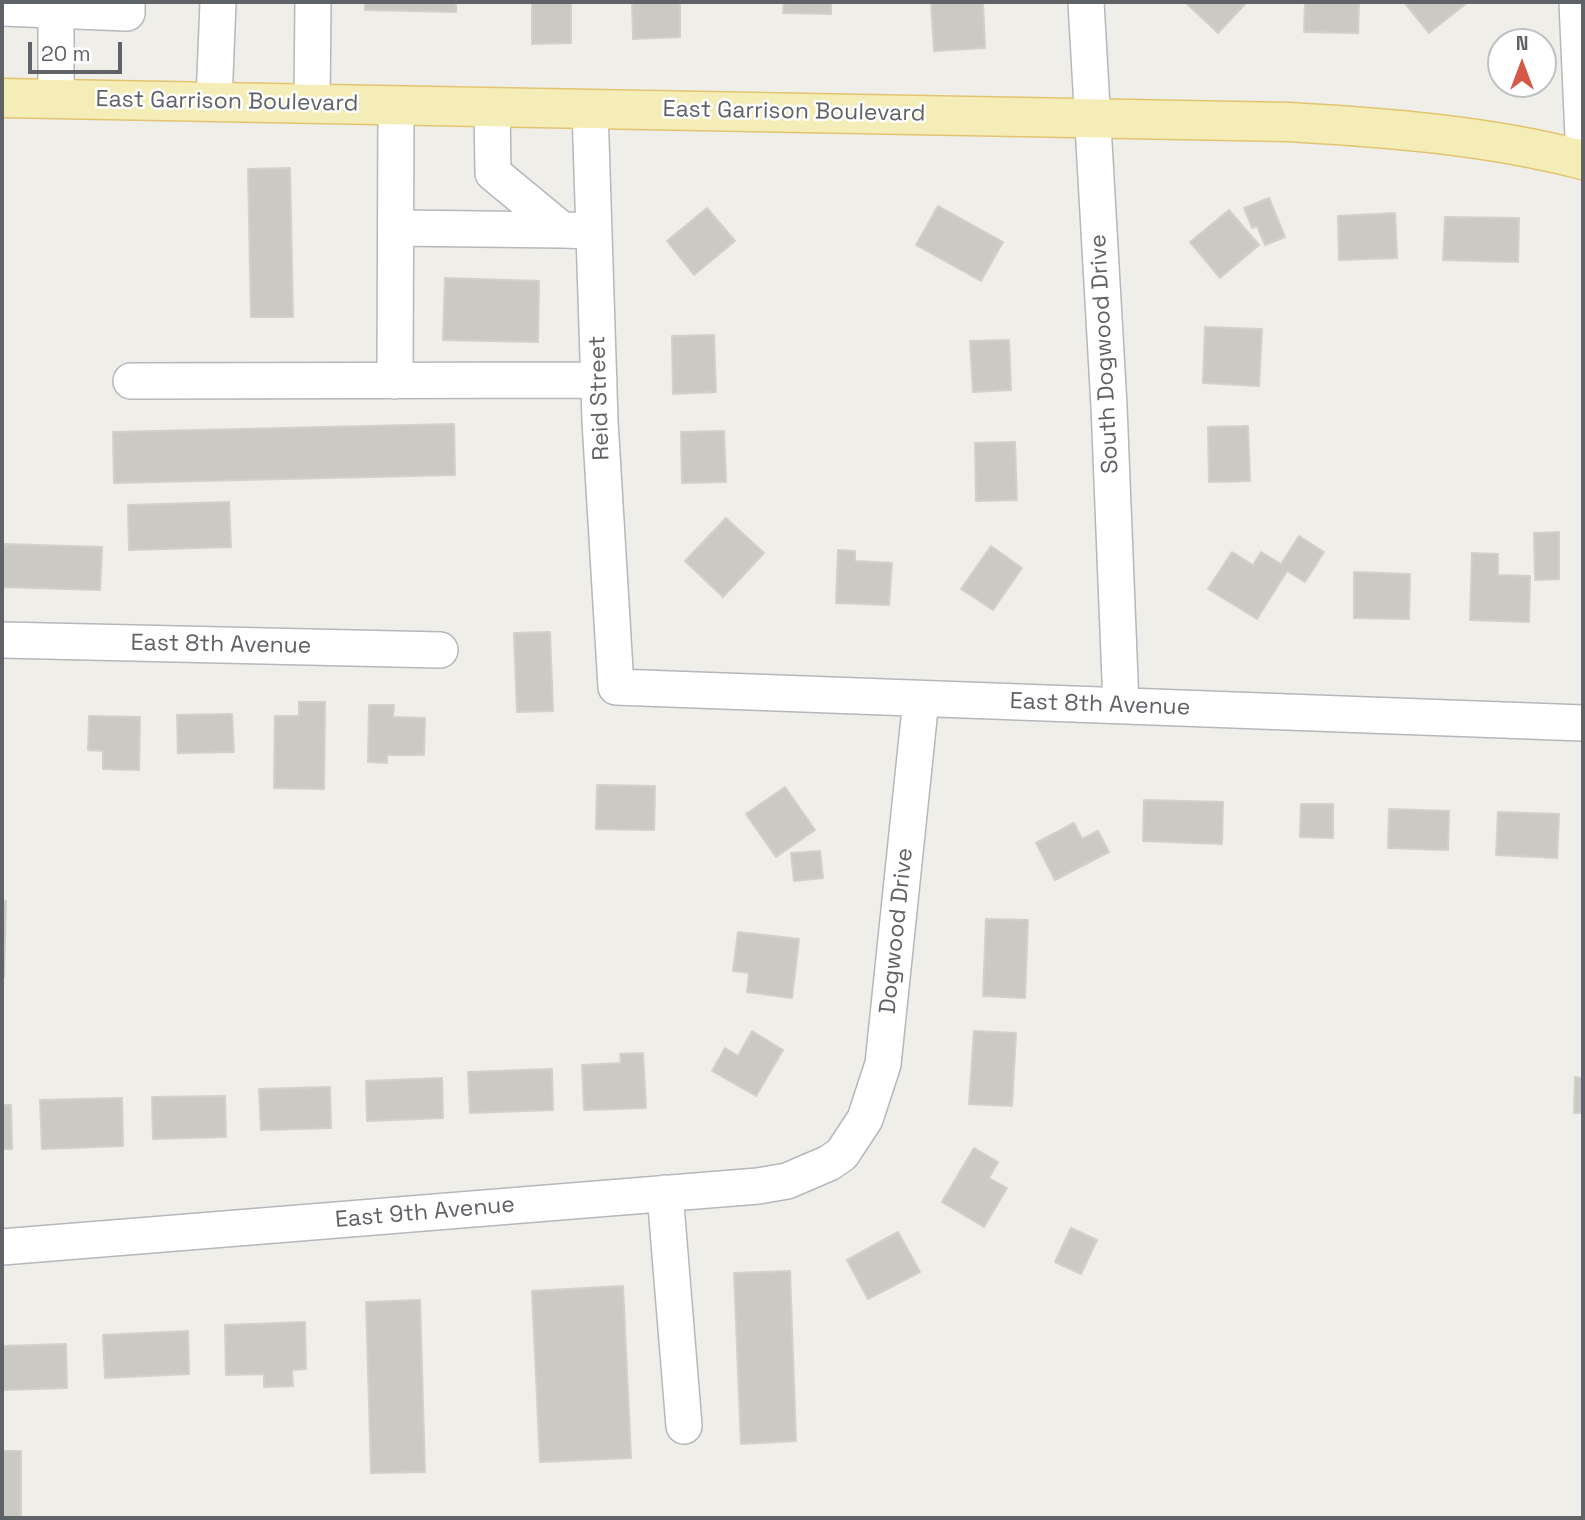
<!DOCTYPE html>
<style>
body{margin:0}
#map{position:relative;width:1585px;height:1520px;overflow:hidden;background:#efeee8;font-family:"Space Grotesk",sans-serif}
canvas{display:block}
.frame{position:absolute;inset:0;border:4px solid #5f6266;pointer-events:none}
.north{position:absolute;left:1487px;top:28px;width:70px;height:70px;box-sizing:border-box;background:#fff;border:2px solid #bfc0c2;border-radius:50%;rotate:0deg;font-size:19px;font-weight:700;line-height:28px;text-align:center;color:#5f6266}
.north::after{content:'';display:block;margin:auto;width:24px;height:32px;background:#d55849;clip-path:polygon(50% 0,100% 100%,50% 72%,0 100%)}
.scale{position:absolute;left:28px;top:42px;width:94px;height:32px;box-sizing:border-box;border:4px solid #5f6266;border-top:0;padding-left:9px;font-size:21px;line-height:24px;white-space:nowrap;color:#5f6266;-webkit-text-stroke:5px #fff;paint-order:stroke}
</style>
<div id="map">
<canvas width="1585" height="1520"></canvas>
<div class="frame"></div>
<div class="north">N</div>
<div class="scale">20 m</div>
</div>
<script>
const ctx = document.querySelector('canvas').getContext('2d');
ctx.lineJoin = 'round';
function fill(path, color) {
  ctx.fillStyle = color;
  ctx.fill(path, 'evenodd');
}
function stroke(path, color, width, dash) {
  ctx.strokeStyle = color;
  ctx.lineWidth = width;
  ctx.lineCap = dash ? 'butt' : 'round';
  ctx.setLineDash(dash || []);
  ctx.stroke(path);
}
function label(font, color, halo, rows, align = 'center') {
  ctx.font = font + ' "Space Grotesk",sans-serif';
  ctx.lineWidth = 5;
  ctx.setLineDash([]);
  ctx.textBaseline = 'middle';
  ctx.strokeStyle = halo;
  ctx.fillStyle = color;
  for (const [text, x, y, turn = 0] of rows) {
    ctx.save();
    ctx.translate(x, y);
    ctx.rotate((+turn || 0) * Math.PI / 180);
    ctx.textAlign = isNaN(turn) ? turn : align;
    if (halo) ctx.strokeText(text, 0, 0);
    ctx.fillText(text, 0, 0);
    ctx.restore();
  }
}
const building = new Path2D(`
 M365 2H456V12L365 10Z
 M532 2H571V43L532 44Z
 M632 2H680V37L633 39Z
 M784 2H831V14L783 13Z
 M931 2H983L985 48 934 51Z
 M1185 2H1247L1218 33Z
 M1305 2H1359L1358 33 1304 32Z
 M1404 2H1468L1429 33Z
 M290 168 293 317H251L248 169Z
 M1269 198 1285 237 1265 245 1257 226 1252 228 1244 208Z
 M938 206 1003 242 981 281 916 245Z
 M707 208 735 241 694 275 667 241Z
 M1229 210 1259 245 1220 278 1190 242Z
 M1395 213 1397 258 1339 260 1338 216Z
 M1445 217 1519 218 1518 262 1443 260Z
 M445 278 539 281 538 342 443 340Z
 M1205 327 1262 329 1259 386 1203 383Z
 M714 335 716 392 673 394 672 336Z
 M1009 340 1011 390 973 392 970 341Z
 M454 424 455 475 114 483 113 432Z
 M1248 426 1250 481 1209 482 1208 427Z
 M724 431 726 482 682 483 681 432Z
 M1015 442 1017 500 976 501 975 443Z
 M229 502 231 547 129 550 128 505Z
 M726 518 764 553 723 597 685 561Z
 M1559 532V579L1535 580 1534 533Z
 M1299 536 1324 552 1305 582 1287 571 1257 619 1208 589 1232 552 1253 565 1261 552 1281 564Z
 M2 544 102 547 100 590 2 587Z
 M991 546 1022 568 993 610 961 589Z
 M838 550 855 551V561L892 563 889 605 836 603Z
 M1472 553 1498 554V575L1530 576 1529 622 1470 620Z
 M1354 572 1410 574 1409 619 1354 618Z
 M550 632 553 711 517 712 514 633Z
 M299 702H325L324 789 274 788 275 716H299Z
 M369 705H394L393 717 425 718 424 755H387V763L368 762Z
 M232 714 234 752 178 753 177 715Z
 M89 716 140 717 139 770 103 769V751L88 750Z
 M597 785 655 786 654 830 596 829Z
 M785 787 815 830 776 857 746 814Z
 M1144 800 1223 802 1222 844 1143 841Z
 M1301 804H1333V838L1300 837Z
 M1389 809 1449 811 1448 850 1388 848Z
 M1498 812 1559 814 1557 858 1496 855Z
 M1074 823 1082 839 1098 831 1109 852 1055 880 1036 843Z
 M820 851 823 878 794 881 791 853Z
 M2 901H6L4 977H2Z
 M986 919 1028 920 1025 998 983 996Z
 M738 932 799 939 792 998 747 992 749 973 733 971Z
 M752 1031 783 1050 756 1096 712 1071 725 1048 738 1056Z
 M974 1031 1016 1033 1012 1106 969 1104Z
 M643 1053 646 1108 584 1110 582 1065 621 1063 620 1054Z
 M552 1069 553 1110 470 1113 468 1072Z
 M1575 1077 1583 1078V1113H1574Z
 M442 1078 443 1118 367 1121 366 1081Z
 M330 1087 331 1128 261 1130 259 1089Z
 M225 1096 226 1137 153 1139 152 1097Z
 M122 1098 123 1146 42 1149 40 1100Z
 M2 1105H11L12 1149H2Z
 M974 1148 998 1162 989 1178 1007 1188 984 1227 942 1202Z
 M1071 1228 1097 1240 1081 1274 1055 1262Z
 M898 1232 920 1272 868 1299 847 1260Z
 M790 1271 796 1441 741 1444 734 1273Z
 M623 1286 631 1458 540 1462 532 1291Z
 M420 1300 425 1472 371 1473 366 1302Z
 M305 1322 306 1369 292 1370 293 1386 264 1387V1374L226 1375 225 1325Z
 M188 1331 189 1374 105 1378 103 1335Z
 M66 1344 67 1388 2 1390V1346Z
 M2 1451H21V1518H2Z`);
fill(building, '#cbc9c4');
stroke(building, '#d3d0c7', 2);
const minor = new Path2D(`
 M1086 2 1109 406 1121 705
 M1577 2 1583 137
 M2 8 127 13V2
 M56 10V99
 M214 101 218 2
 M312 103 313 2
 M492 107 493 173 562 230 594 231
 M590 109 600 421 616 687 1583 723
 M396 228 562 230
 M131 381 599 380
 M395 381 396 105
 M2 640 440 650
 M665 1193 684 1426
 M2 1247 758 1186 787 1181 829 1163 842 1154 865 1119 883 1064 921 699`);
const major = new Path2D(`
 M2 98 1289 122C1389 128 1486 135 1583 160`);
stroke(minor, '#b5b7bb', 38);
stroke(major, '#e1c470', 41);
stroke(minor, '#fff', 35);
stroke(major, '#f5edb7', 38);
label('23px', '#5f6266', '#fff', [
 ["East Garrison Boulevard",227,102,1],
 ["East Garrison Boulevard",794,112,1],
 ["South Dogwood Drive",1105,354,-93],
 ["Reid Street",600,398,-92],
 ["East 8th Avenue",221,645,1],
 ["East 8th Avenue",1100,705,2],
 ["Dogwood Drive",897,931,-84],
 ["East 9th Avenue",425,1213,-5]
]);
</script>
